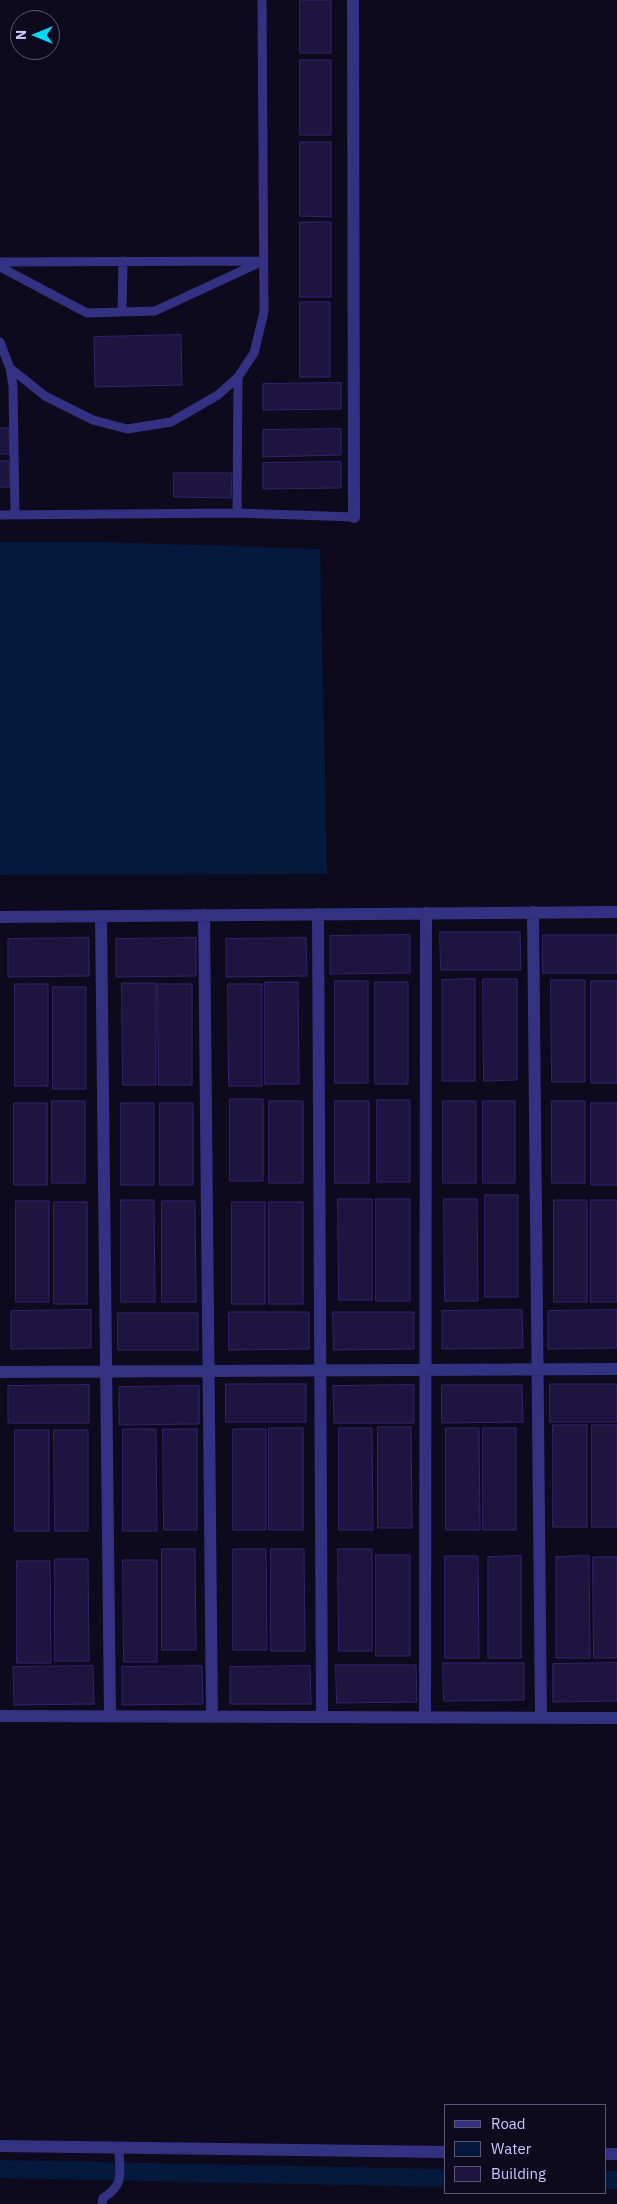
<!DOCTYPE html>
<style>
body{margin:0}
#map{position:relative;width:617px;height:2204px;overflow:hidden;background:#0d0a1e;font-family:"IBM Plex Sans",sans-serif}
canvas{display:block}
.legend{position:absolute;left:444px;top:2104px;width:162px;height:90px;box-sizing:border-box;background:#0d0a1e;border:1px solid #5a5678;margin:0;padding:6px 9px;list-style:none;font-size:15px;color:#cdc7ff}
.legend li{display:flex;align-items:center;gap:10px;height:25px}
.legend b{width:25px;border:1px solid #5a5678}
.north{position:absolute;left:10px;top:10px;width:50px;height:50px;box-sizing:border-box;background:#0d0a1e;border:1px solid #5a5678;border-radius:50%;rotate:270deg;font-size:14px;font-weight:700;line-height:20px;text-align:center;color:#cdc7ff}
.north::after{content:'';display:block;margin:auto;width:18px;height:22px;background:#00dbf2;clip-path:polygon(50% 0,100% 100%,50% 72%,0 100%)}
</style>
<div id="map">
<canvas width="617" height="2204"></canvas>
<ul class="legend">
<li><b style="height:6px;background:#333181"></b>Road</li>
<li><b style="height:14px;background:#05193c"></b>Water</li>
<li><b style="height:14px;background:#1d1440"></b>Building</li>
</ul>
<div class="north">N</div>
</div>
<script>
const ctx = document.querySelector('canvas').getContext('2d');
ctx.lineJoin = 'round';
function fill(path, color) {
  ctx.fillStyle = color;
  ctx.fill(path, 'evenodd');
}
function stroke(path, color, width, dash) {
  ctx.strokeStyle = color;
  ctx.lineWidth = width;
  ctx.lineCap = dash ? 'butt' : 'round';
  ctx.setLineDash(dash || []);
  ctx.stroke(path);
}
fill(new Path2D(`
 M0 542H102L320 549 327 874 0 875Z`), '#05193c');
stroke(new Path2D(`
 M0 2169 446 2178
 M606 2180H617`), '#05193c', 18);
const building = new Path2D(`
 M300 0H331V53H300Z
 M300 60H331V135H300Z
 M300 142H331V217L300 216Z
 M300 222H331V297H300Z
 M300 302H330V377H300Z
 M181 335 182 385 95 387 94 337Z
 M341 383V409L263 410V384Z
 M0 428H9L10 454H0Z
 M341 429V455L263 457V430Z
 M0 461H9L10 487H0Z
 M341 462V488L263 489V463Z
 M174 473H232L231 498 174 497Z
 M440 932H520L521 970H441Z
 M410 935V973L330 974V936Z
 M543 935H617V973H543Z
 M89 938V976L8 977V939Z
 M196 938V976L116 977V939Z
 M306 938 307 976 226 977V939Z
 M475 979V1081H442V980Z
 M483 979H517V1080L484 1081Z
 M551 980H585V1082H552Z
 M335 981H368V1083H335Z
 M591 981H617V1083H591Z
 M265 982H298L299 1084H265Z
 M375 982H408V1084H375Z
 M122 983H156V1085H123Z
 M15 984H48V1086H15Z
 M158 984H192V1085H159Z
 M228 984H262V1086H229Z
 M53 987H86V1089H53Z
 M230 1099H263V1181H230Z
 M377 1100H410V1182H377Z
 M52 1101H85V1183H52Z
 M269 1101H303V1183H269Z
 M335 1101H369V1183H335Z
 M443 1101H476V1183H443Z
 M483 1101H515V1183H483Z
 M552 1101H585V1183H552Z
 M14 1103H47V1185H14Z
 M121 1103H154V1185H121Z
 M160 1103H193V1185H160Z
 M591 1103H617V1185H591Z
 M485 1195H518V1297H485Z
 M338 1199H372V1300H339Z
 M376 1199H410V1301H376Z
 M444 1199H477L478 1301H445Z
 M121 1200H154L155 1302H121Z
 M554 1200H587V1302H554Z
 M591 1200H617V1302H591Z
 M16 1201H49V1302H16Z
 M162 1201H195L196 1302H162Z
 M54 1202H87V1304H54Z
 M232 1202H265V1304H232Z
 M269 1202H303V1304H269Z
 M91 1310V1348L11 1349V1311Z
 M522 1310 523 1348 442 1349V1311Z
 M617 1310V1348L548 1349V1311Z
 M229 1312H309V1349L229 1350Z
 M333 1312H414V1349L334 1350Z
 M118 1313H198V1350H118Z
 M226 1384H306V1422H226Z
 M550 1384H617V1422H550Z
 M89 1385V1423H8V1386Z
 M414 1385V1423H334L333 1386Z
 M442 1385H522L523 1422 442 1423Z
 M199 1386V1424L119 1425V1387Z
 M553 1425H587V1527H553Z
 M592 1425H617V1527H592Z
 M378 1427H411L412 1528H378Z
 M269 1428H303V1530H269Z
 M339 1428H372L373 1530H339Z
 M446 1428H479L480 1530H446Z
 M483 1428H516V1530H483Z
 M123 1429H156L157 1531H123Z
 M163 1429H197V1530H164Z
 M233 1429H266V1530H233Z
 M15 1430H49V1531H15Z
 M54 1430H88V1531H55Z
 M162 1549H195L196 1650H162Z
 M233 1549H266L267 1650H233Z
 M271 1549H304L305 1651H271Z
 M338 1549H372V1651H339Z
 M376 1555H410V1656H376Z
 M445 1556H478L479 1658H445Z
 M521 1556V1658H488V1557Z
 M589 1556 590 1658H556V1557Z
 M593 1557H617V1658H594Z
 M55 1559H88L89 1661H55Z
 M123 1560H157V1662H124Z
 M17 1561H50L51 1663H17Z
 M443 1663H524V1700L444 1701Z
 M617 1663V1701L553 1702V1664Z
 M336 1665H416L417 1702 337 1703Z
 M93 1666 94 1704 14 1705 13 1667Z
 M202 1666 203 1704 122 1705V1667Z
 M310 1666 311 1704H230V1667Z`);
fill(building, '#1d1440');
stroke(building, '#32246e', 1);
stroke(new Path2D(`
 M0 262 261 261
 M0 267 87 313 155 311 263 261
 M122 312 123 261
 M0 342 10 368 13 386 15 514
 M10 368 45 396 93 420 127 429 171 422 218 395 238 377
 M237 513 238 377 254 353 264 312 262 0
 M0 515 237 513 354 517
 M102 2204 103 2198C126 2184 119 2172 119 2148`), '#333181', 9);
stroke(new Path2D(`
 M353 0 354 517
 M533 912 541 1718
 M318 914 322 1717
 M204 915 212 1717
 M101 916 110 1716
 M0 917 617 912
 M0 1372 617 1369
 M0 1716 617 1718
 M425 1717 426 913
 M0 2146 446 2152
 M606 2154H617`), '#333181', 12);
</script>
